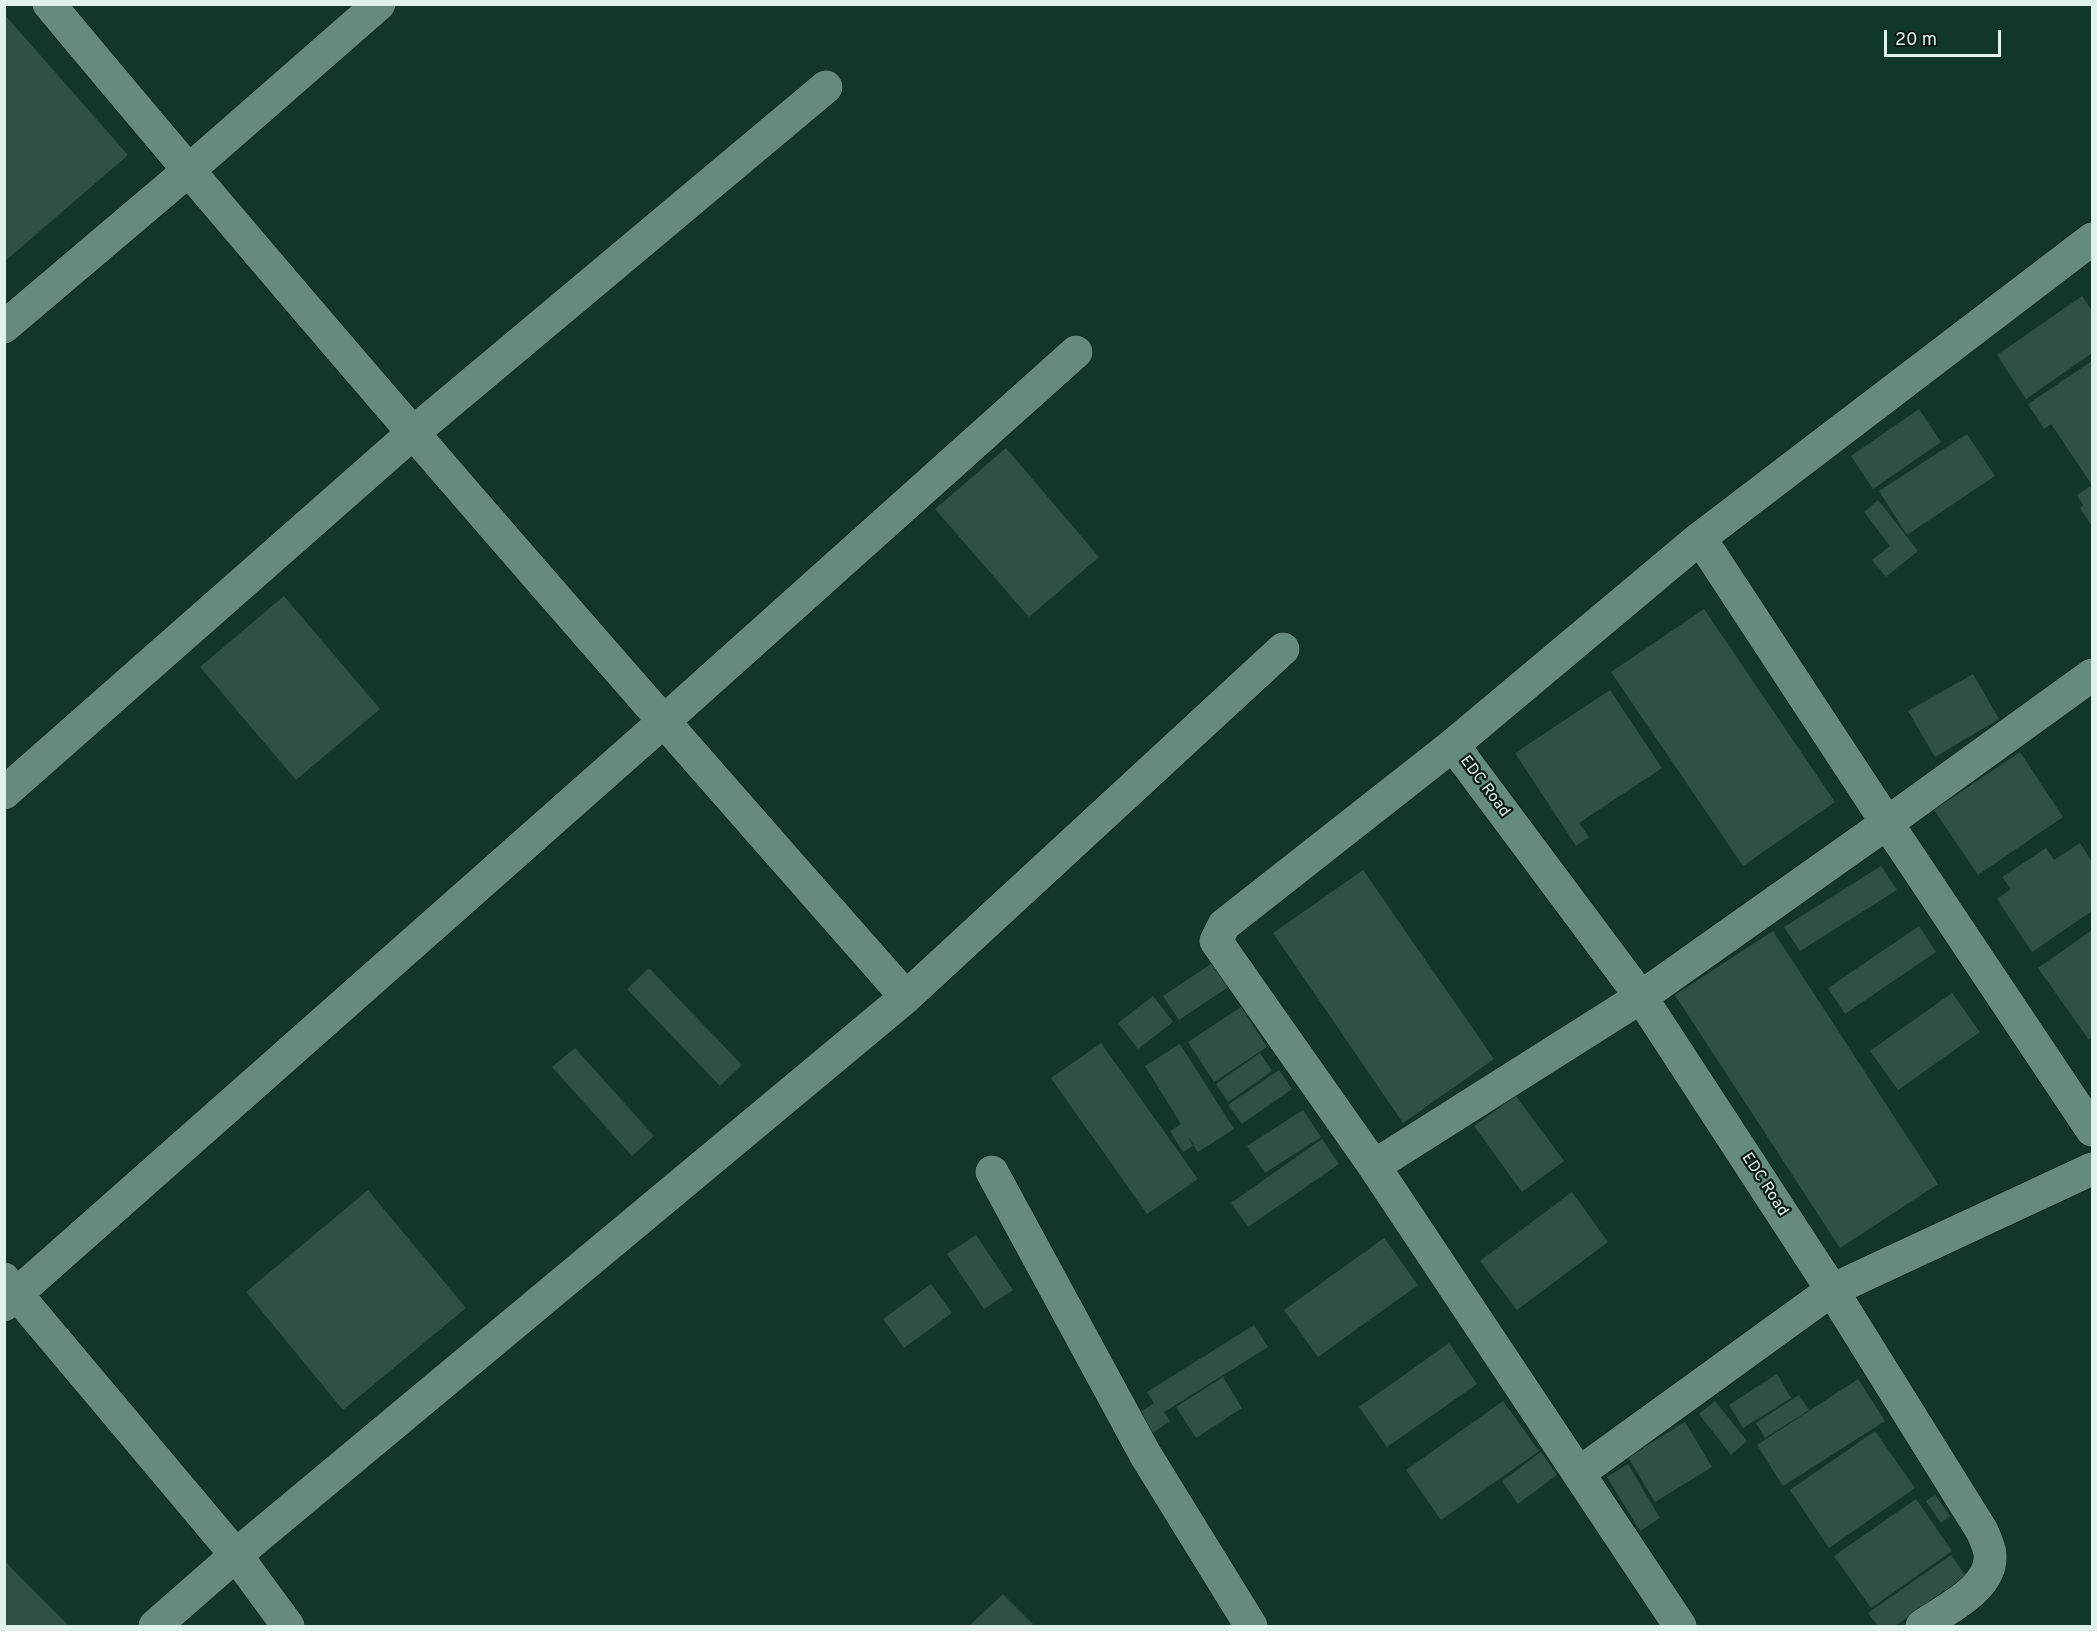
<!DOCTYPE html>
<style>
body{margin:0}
#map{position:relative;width:2097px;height:1631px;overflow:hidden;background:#11372a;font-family:Overpass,sans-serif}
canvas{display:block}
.frame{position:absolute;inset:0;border:6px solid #def2e9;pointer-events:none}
.scale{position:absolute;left:1884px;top:30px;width:117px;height:27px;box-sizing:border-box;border:3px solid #def2e9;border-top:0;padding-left:8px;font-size:18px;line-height:21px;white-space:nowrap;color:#def2e9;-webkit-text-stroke:4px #0b1b15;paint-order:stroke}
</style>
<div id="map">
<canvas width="2097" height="1631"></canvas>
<div class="frame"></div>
<div class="scale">20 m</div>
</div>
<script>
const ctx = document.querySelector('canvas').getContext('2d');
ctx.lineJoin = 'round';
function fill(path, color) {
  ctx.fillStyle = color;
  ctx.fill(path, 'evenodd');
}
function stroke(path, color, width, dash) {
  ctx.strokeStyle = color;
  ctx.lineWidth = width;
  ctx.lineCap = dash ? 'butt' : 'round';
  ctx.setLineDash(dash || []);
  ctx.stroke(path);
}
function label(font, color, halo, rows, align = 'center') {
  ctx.font = font + ' Overpass,sans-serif';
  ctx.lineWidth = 4.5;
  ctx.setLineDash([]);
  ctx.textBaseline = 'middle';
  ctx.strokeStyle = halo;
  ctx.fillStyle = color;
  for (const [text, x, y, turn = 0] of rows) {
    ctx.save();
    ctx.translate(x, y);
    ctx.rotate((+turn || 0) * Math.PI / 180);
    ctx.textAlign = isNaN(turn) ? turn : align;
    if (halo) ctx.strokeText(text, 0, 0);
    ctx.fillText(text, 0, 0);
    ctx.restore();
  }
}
fill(new Path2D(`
 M4 14 128 155 4 262Z
 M2082 296 2092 311V353L2026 399 1997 355Z
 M2092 361V526L2080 508 2083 505 2077 495 2092 485 2051 424 2044 429 2028 404Z
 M1919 409 1941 442 1873 489 1851 456Z
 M1967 434 1995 476 1907 535 1879 491Z
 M1006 448 1099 557 1029 617 935 509Z
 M1878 500 1918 551 1886 577 1872 560 1890 546 1864 512Z
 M284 596 380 709 296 780 200 667Z
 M1704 609 1835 802 1743 866 1611 672Z
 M1973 674 1999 719 1935 757 1908 711Z
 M1610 690 1662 768 1579 823 1589 837 1576 846 1515 753Z
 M2020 752 2063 817 1978 875 1934 810Z
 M2080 843 2092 862V911L2032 952 1997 899 2011 889 2002 877 2046 848 2054 860Z
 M1881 866 1897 890 1800 951 1784 927Z
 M1363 870 1494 1059 1403 1123 1273 933Z
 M1919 926 1936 952 1845 1014 1828 988Z
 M2092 930V1037L2089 1040 2038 968Z
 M1773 931 1938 1184 1840 1248 1675 995Z
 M1214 962 1230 986 1179 1020 1163 996Z
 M649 968 742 1065 720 1086 627 989Z
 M1952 993 1980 1032 1898 1090 1870 1051Z
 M1153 996 1173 1022 1138 1049 1118 1023Z
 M1241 1007 1267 1047 1214 1082 1188 1042Z
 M1101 1043 1198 1179 1147 1214 1051 1078Z
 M1180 1044 1234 1129 1198 1152 1188 1136 1193 1146 1183 1152 1170 1131 1181 1124 1145 1066Z
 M575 1048 654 1136 632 1156 552 1067Z
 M1260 1053 1272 1071 1228 1102 1216 1084Z
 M1279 1070 1292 1089 1242 1124 1228 1105Z
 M1516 1096 1564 1161 1522 1192 1474 1126Z
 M1303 1110 1321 1137 1265 1173 1247 1146Z
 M1322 1139 1339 1164 1248 1227 1231 1203Z
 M368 1190 466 1308 343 1410 246 1292Z
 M1572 1192 1608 1242 1517 1310 1480 1261Z
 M976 1235 1013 1290 984 1309 947 1254Z
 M1384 1238 1418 1285 1318 1357 1284 1310Z
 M931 1284 952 1313 904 1348 883 1319Z
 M1254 1325 1268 1347 1164 1412 1170 1421 1147 1437 1134 1416 1154 1403 1147 1392Z
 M1449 1343 1477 1384 1387 1447 1359 1407Z
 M1777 1374 1791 1398 1743 1428 1729 1405Z
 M1223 1377 1242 1408 1196 1438 1176 1407Z
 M1858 1379 1885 1421 1783 1486 1757 1445Z
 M1799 1395 1809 1410 1765 1438 1756 1423Z
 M1503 1401 1539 1451 1441 1520 1406 1470Z
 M1715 1401 1747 1441 1731 1455 1699 1414Z
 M1685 1422 1712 1467 1655 1502 1628 1457Z
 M1875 1431 1915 1488 1829 1548 1790 1490Z
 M1541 1452 1557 1475 1518 1504 1502 1481Z
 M1628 1464 1660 1518 1640 1531 1607 1477Z
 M1935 1495 1950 1516 1941 1523 1926 1501Z
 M1916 1499 1952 1551 1871 1608 1834 1556Z
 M1951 1555 1966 1576 1895 1626H1878L1868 1613Z
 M4 1560 20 1577 69 1626H4Z
 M1003 1594 1033 1624 1030 1626H969Z`), '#2d5244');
const minor = new Path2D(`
 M49 4C329 340 617 669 906 997
 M4 327 188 171 379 4
 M1700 538 1887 823 2092 1130
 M1453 745 1641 997 1832 1290 1982 1531C1985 1538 1989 1546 1990 1554 1993 1588 1946 1609 1922 1626
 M4 793 414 432 826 87
 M1374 1166 1641 997 1887 823 2092 675
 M992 1172 1145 1454 1251 1626
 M4 1279 236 1555 288 1626
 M4 1305 663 722 1076 352
 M1579 1473 1832 1290 2092 1169
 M155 1626 236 1555 906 997 1283 649
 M1680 1626 1374 1166 1216 941 1224 925 1453 745 1700 538 2092 239`);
stroke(minor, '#011d13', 34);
stroke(minor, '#658b7c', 33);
label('16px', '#def2e9', '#0b1b15', [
 ["EDC Road",1484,787,53],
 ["EDC Road",1764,1185,57]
]);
</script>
